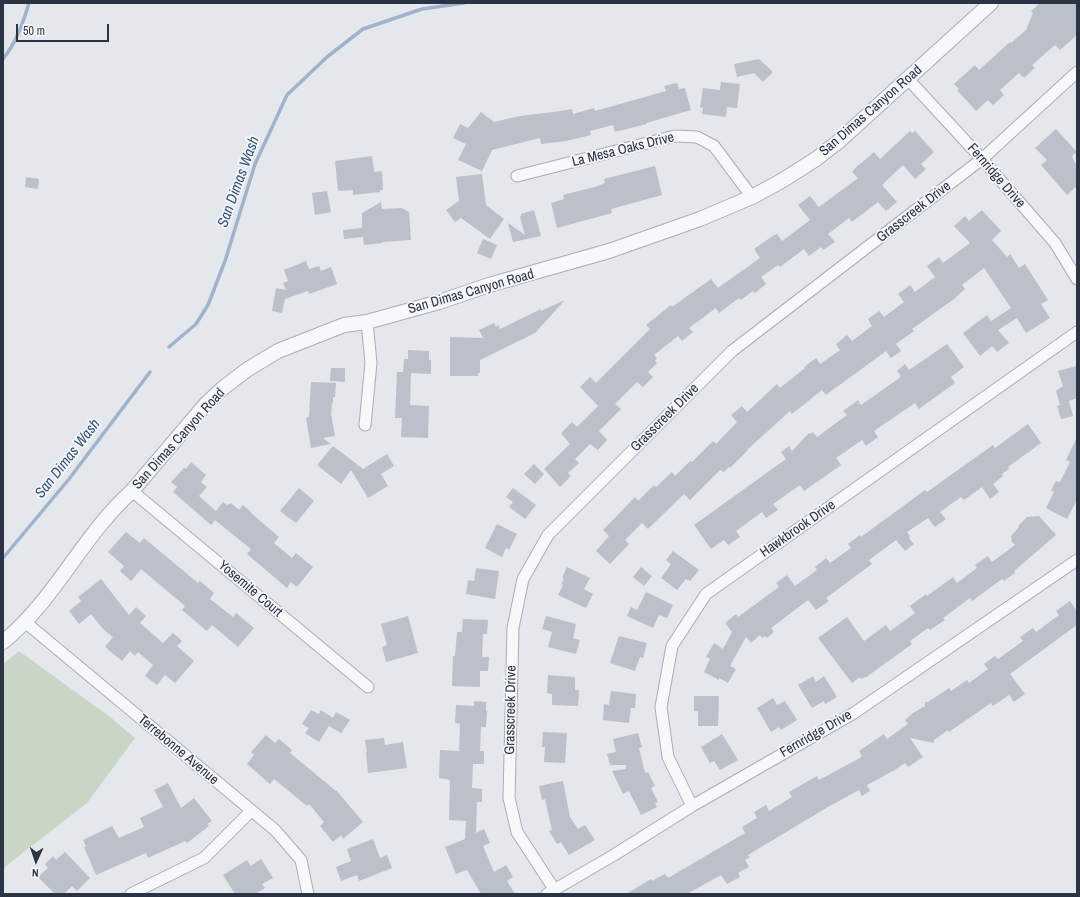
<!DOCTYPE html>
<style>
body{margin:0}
#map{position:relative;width:1080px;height:897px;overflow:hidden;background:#e4e7ec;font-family:"Archivo Narrow",sans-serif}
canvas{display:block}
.frame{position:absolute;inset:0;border:4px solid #2b3445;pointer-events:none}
.north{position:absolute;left:16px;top:841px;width:40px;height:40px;-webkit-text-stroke:3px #f4f6f9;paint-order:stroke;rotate:183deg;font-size:11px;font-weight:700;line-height:16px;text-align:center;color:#2b3445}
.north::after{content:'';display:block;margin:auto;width:14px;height:18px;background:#2b3445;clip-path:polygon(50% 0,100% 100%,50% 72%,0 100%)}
.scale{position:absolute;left:16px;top:24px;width:93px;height:18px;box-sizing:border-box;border:2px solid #2b3445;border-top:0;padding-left:5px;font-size:12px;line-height:14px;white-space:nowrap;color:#2b3445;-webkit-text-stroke:3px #f4f6f9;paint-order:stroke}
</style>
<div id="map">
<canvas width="1080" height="897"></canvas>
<div class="frame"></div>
<div class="north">N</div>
<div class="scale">50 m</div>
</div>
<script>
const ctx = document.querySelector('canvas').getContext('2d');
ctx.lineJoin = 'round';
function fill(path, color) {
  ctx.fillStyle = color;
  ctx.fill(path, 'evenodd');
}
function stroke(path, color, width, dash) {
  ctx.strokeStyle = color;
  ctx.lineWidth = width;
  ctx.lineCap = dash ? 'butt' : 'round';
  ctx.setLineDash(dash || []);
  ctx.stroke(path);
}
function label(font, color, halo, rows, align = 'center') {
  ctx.font = font + ' "Archivo Narrow",sans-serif';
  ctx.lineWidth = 3.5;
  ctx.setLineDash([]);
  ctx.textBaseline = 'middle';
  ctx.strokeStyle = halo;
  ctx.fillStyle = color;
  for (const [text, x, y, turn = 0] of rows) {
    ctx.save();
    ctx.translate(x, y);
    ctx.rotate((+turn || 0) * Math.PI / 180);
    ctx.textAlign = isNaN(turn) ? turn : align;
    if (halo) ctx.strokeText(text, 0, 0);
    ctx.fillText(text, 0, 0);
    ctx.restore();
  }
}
fill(new Path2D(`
 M19 651 110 717 135 738 87 803 6 866 3 872V664Z`), '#c9d6c5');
stroke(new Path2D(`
 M3 59C16 43 23 23 29 3
 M169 347 196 324 208 305 225 261 255 164 287 95 327 57 363 29 422 9 464 3
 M3 558 69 479 150 372`), '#9fb4cc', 3.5);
fill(new Path2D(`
 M1040 3H1077V35L1060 50 1055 45 1032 65 1035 68 1024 78 1019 73 1000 90 1004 95 993 105 988 100 976 111 957 90 959 89 954 84 975 65 979 70 1010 42 1011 43 1026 30 1033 13 1031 11Z
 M759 59 773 72 763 82 754 73 737 77 734 64Z
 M721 82 740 84 737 108 727 107 726 117 702 114 703 107 700 108 703 88 720 90Z
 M677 83 679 89 685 88 691 110 646 123 647 124 615 132 613 125 590 131 591 135 566 141 541 144 540 138 492 150 482 171 458 160 466 144 453 138 460 124 468 128 481 112 494 122 520 116 561 111 572 109 573 114 594 108 595 111 666 91 664 86Z
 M1056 129 1077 152 1072 156 1077 167V186L1067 195 1041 165 1047 160 1035 148Z
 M910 131 912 133 915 131 934 152 921 164 926 169 915 179 903 165 882 185 897 202 886 211 878 202 852 222 849 218 828 234 835 242 823 250 821 247 809 256 804 249 780 267 778 265 761 277 766 284 755 293 753 291 741 300 739 298 719 313 716 308 689 328 693 332 682 341 678 336 654 355 657 358 655 361 657 363 648 372 653 377 643 387 637 382 615 404 621 409 599 431 607 440 598 450 590 444 575 459 579 463 568 473 571 476 560 487 544 469 570 444 561 433 572 422 577 427 598 406 580 387 590 377 596 383 650 329 646 325 671 305 672 307 711 279 718 288 760 258 754 249 774 235 777 234 782 241 810 220 798 205 810 196 819 207 858 178 852 172 859 164V165L874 152 880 159Z
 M372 156 374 172 382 171 383 190H380V192L353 195V190L338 191 335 161Z
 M655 166 662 195 611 209 612 213 557 228 551 203 564 199 563 195 595 187 605 183 604 179Z
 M482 174 486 205 504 219 490 239 461 218 455 222 446 210 459 201 456 177Z
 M26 177 39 179 38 189 25 187Z
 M327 191 331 212 315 215 312 193Z
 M381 202 382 209 402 208 409 212 411 240 382 242V243L364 245 363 237 344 239 343 230 362 228V213Z
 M534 210 541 236 513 242 508 223 525 235 520 217 521 216V214Z
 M982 210 1001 231 992 240 1007 257 1010 254 1019 268 1025 264 1048 300 1041 304 1050 318 1026 333 1017 318 998 330 1009 343 997 352 992 346 980 356 963 333 987 315 991 321 1011 308 984 268 962 285 965 289 954 299 912 329 914 331 896 344 901 351 891 358 886 351 826 395 822 390 792 414 790 411 747 450H748L730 468 729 467 724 472 720 470 690 500 684 494 648 529 642 523 625 540 629 544 610 564 596 551 609 536 603 530 635 497 638 501 654 485 656 487 672 472 675 476 690 461 692 462 713 441 716 444 737 422 731 415 742 406 747 412 777 384 780 388 805 368 804 367 816 358 820 364 840 350 836 344 847 335 852 341 872 326 868 319 879 311 884 317 904 302 898 294 910 285 915 292 935 277 927 266 939 257 943 263 970 243 954 226 965 216 969 221Z
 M483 239 497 245 491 259 477 253Z
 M306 261 309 269 319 266 321 271 331 267 337 284 309 294 308 291 285 299 282 313 272 311 276 288 286 290 283 283 288 281 284 270Z
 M565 300 535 333 480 360V373H478V376H450V337L483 338 479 330 494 323 496 327 499 325 500 329 541 309V311Z
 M947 344 964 367 951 377 955 383 919 409 915 403 874 431 878 437 866 446 862 440 836 458 841 465 804 491 800 485 773 504 778 510 766 518 762 512 736 531 740 537 728 545 724 540 711 549 694 525 786 459 781 452 789 446 792 451 809 433 810 434 813 432 817 437 847 415 843 411 858 400 861 405 898 379 901 376 897 371 905 364 909 370Z
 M408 350 429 351V360H431V374L411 373 410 405 429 406 428 438 401 437 402 418H395L397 372H403L404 359H408Z
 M1077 366V398L1069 401 1073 416 1061 419 1057 406 1060 405 1056 391 1063 386 1058 371Z
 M331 368H345V382L330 381Z
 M311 382 336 383 335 397H333V403H332L331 414 335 436 323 438 331 444 311 448 306 418 309 417Z
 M1028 424 1041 443 1008 467 1009 469 1002 474 1003 476 993 484 999 492 990 499 982 487 964 500 961 497 940 512 946 519 935 527 928 518 907 532 910 536 909 538 914 544 905 551 896 540 869 560 872 564 826 598 829 601 816 610 808 600 771 628 774 632 767 638 765 636 762 638 760 635 751 643 746 637 730 666 736 669 728 683 719 678V680L704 672 710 659 706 657 714 643 723 649 732 632 725 623 736 614 738 617 779 587 776 583 787 575 795 586 817 570 815 567 826 558 830 563 851 548 848 544 860 535 861 537 925 490 927 492 993 445 995 448Z
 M1077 437V500L1067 519 1046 508 1054 492 1051 490 1056 481 1060 482 1070 462 1066 460Z
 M333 446 363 469 387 454 394 466 381 474 388 486 368 498 351 470 341 484 317 465Z
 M191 462 206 475 201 482 207 487 199 496 216 511 223 502 227 505 231 503 239 510 243 505 251 512V513L279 537 274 543 292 558 296 553 313 567 297 587 291 582 287 588 247 554 251 549 226 529 215 520 211 525 173 492 177 487 171 482 184 468 186 469Z
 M534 464 544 474 535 484 524 474Z
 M299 488 314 501 296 523 280 511Z
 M513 488 536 505 525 519 509 507 513 502 506 497Z
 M1039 516 1056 535 1014 571 1015 573 1004 581 1002 579 972 601 970 598 943 618 945 620 930 630 928 628 910 641 912 644 865 678V677L861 679 860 677 852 683 818 638 847 617 864 641 886 625 890 631 915 613 910 606 926 594 927 596 953 577 957 583 977 568 975 565 988 556 992 562 1015 545 1012 542 1011 536 1019 527 1018 526 1027 517Z
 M497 524 517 534 509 550 506 548 502 557 485 548Z
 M126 532 140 543 144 538 198 583 200 581 214 593 210 599 233 617 236 613 254 628 238 647 212 625 207 631 182 610 185 606 141 569 131 581 120 571 124 566 108 552Z
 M673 551 699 570 690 581 686 579 677 590 661 578 671 564 666 560Z
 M567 567 590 578 584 589 593 594 586 608 558 595 563 585 561 584 564 579 562 578Z
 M641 567 652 576 644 586 633 577Z
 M476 568 499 571 495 599 466 594 468 580 474 581Z
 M101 579 129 615 136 607 146 616 140 623 163 643 173 633 182 641 177 646 194 661 175 683 165 675 157 685 145 676 153 665 138 652 135 656 130 651 122 661 105 647 113 637 103 629 91 614 79 624 69 611 81 601 78 597Z
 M646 592 673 605 667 618 659 615 653 628 627 616 631 607 637 610Z
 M1070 601 1077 611V625L1010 674 1025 694 1014 702 1009 695 993 706 991 703 949 732 948 730 934 740V743L910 738 923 757 908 767 905 763 893 771 867 785 870 791 862 796 859 790 828 807 748 855 750 857 745 860 749 867 738 873 740 877 727 884 721 875 687 894H626L651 879 652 881 665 874 668 878 745 833 742 827 757 818 754 812 766 805 769 811 792 797 789 792 817 776 819 780 860 758 862 756 859 751 884 734 887 739 908 724 905 720 913 713 925 706V702H928L949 688 951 691 967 680 969 683 988 669 984 664 995 656 998 659 1023 641 1020 637 1033 628 1036 632 1059 615 1056 611Z
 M408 616 418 653 386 662 382 647 387 645 381 624Z
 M546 616 576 624 573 638 580 640 576 654 548 647 552 632 542 629Z
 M463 619 488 620 487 634H483L482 657H489L488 671H480V687L452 686 453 656H455L457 632H462V631Z
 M619 636 647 643 643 658 640 657 635 671 610 663Z
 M548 675 575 677V690H579L578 706 552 705V694L547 693Z
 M813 676 816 682 824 676 837 697 825 704 824 701 812 708 798 685Z
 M611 691 636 694 635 708H631L629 723 603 720 604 704 609 705Z
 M694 696H719L718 726H698V711H694Z
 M773 698 777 705 785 701 797 720 781 730 779 727 771 732 757 708Z
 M474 701 486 702V711H487L486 727H481L480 751H484V764H473L472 788 482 789V802H477L476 833 484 829 490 843 483 846 494 872 506 865 513 877 507 881 515 894H481L467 870 456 874 445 847 465 839 466 821 449 820 450 780 439 778 440 750 459 751 460 724 455 723 456 705 474 706Z
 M311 710 319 714 321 710 333 718 336 712 350 720 341 733 329 726 319 742 305 733 309 728 302 724Z
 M543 732 567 733 565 763 544 762 545 747H542Z
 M638 733 642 747 639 748 645 773 648 772 655 786 651 788 658 802 655 803 657 807 641 815 629 791 623 794 612 771 626 769V765H610L607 754 616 752 613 739Z
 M722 734 738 760 720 770 714 761 710 763 701 747Z
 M266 735 275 743 279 739 292 750 290 753 336 791V790L363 822 343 839 341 835 333 842 320 826 324 822 309 804 307 806 274 779 270 784 247 764 254 755 251 752Z
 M384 738 385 745 403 742 407 768 368 773 366 753 367 752 365 740Z
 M563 781 570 817 578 829 585 825 595 840 569 855 561 842 557 844 549 831 552 830 545 799 542 800 539 786Z
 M168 783 181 808 194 798 212 821 207 824 209 826 187 843 185 841 148 858 146 853 96 875 84 847 86 846 83 840 112 826 119 838 144 827 140 818 163 807 154 790Z
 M373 839 380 858 387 855 392 868 359 881 357 875 341 881 336 867 351 861 347 849Z
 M65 852 90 878 77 891 72 886 64 894H55L38 877 48 868 45 864 53 856 56 860Z
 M261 859 273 878 262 884 265 888 255 894H235L223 875 247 860 251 866Z`), '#bbc0ca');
const minor = new Path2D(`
 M908 79 982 159 1055 243 1077 279
 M517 176 675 136 697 137 714 146 752 197
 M365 425 371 363 367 322
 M132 491 368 687
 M25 622 275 830 301 860 308 894
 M692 806 668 757 661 707 672 646 706 594 1077 332
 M554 889 517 832 509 798 513 628 523 579 548 535 732 351 982 159 1077 72
 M131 894 204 858 251 811
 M547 894 614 855 692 806 854 713 1077 560`);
const tertiary = new Path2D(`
 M3 642C55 600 82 536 132 491L206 404 223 388 248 369 278 351 344 325 367 322 439 302 489 285 609 251 700 219 752 197 783 180 816 159 838 142 991 3`);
stroke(minor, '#a9aeb7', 13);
stroke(tertiary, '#a9aeb7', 16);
stroke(minor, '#f7f8fa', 11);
stroke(tertiary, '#f7f8fa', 14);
label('14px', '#2b3445', '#f4f6f9', [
 ["San Dimas Canyon Road",871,111,-41],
 ["La Mesa Oaks Drive",623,150,-14],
 ["Fernridge Drive",996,176,49],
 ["Grasscreek Drive",914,212,-38],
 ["San Dimas Canyon Road",471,292,-16],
 ["Grasscreek Drive",665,418,-45],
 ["San Dimas Canyon Road",179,439,-48],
 ["Hawkbrook Drive",798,529,-35],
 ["Yosemite Court",250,589,40],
 ["Grasscreek Drive",511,710,-89],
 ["Fernridge Drive",816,734,-30],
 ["Terrebonne Avenue",178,750,40]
]);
label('italic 15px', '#34527a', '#f4f6f9', [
 ["San Dimas Wash",239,182,-70],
 ["San Dimas Wash",68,459,-52]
]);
</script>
